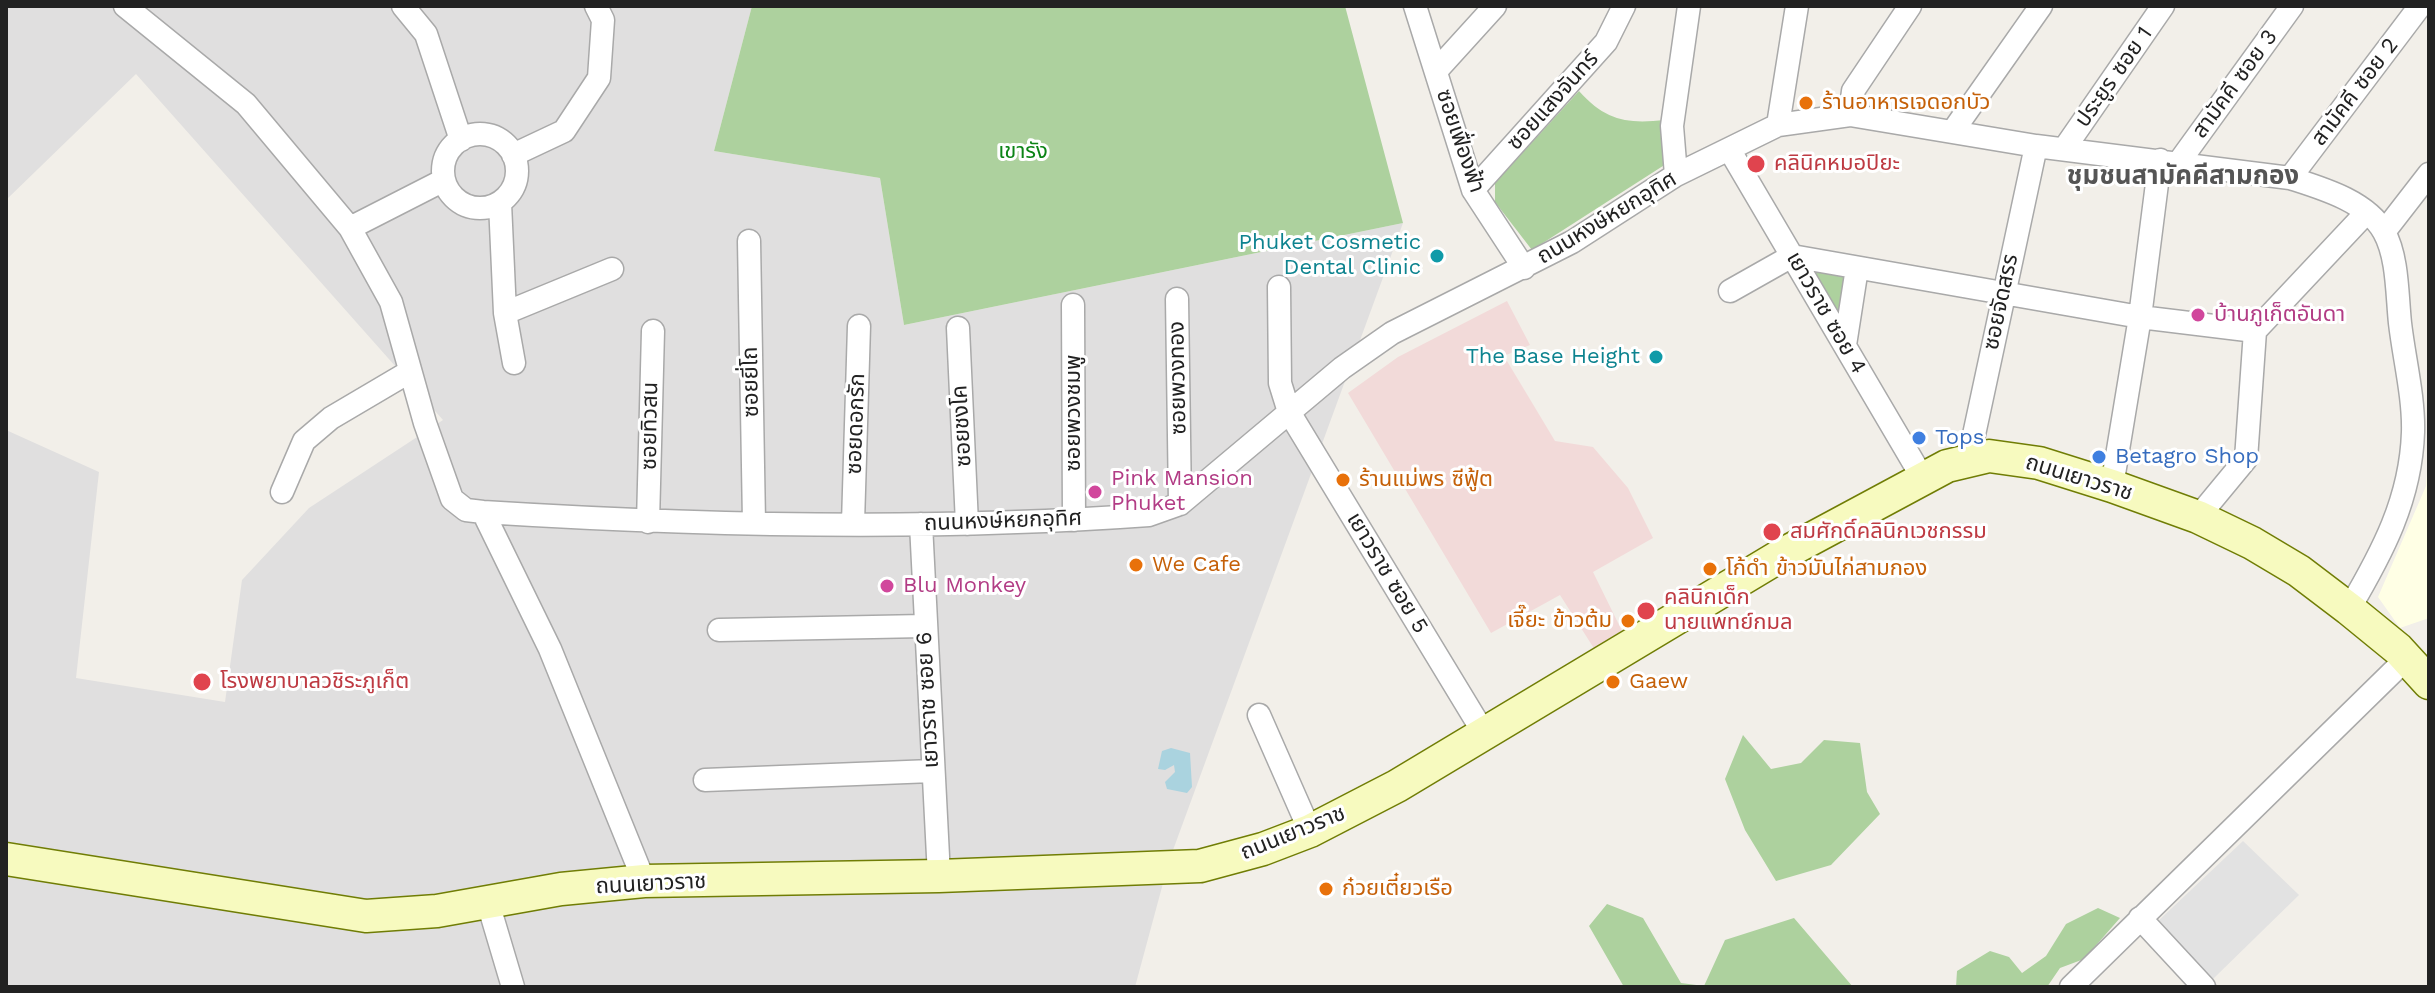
<!DOCTYPE html>
<meta charset="utf-8">
<style>
body{margin:0}
#map{position:relative;width:2435px;height:993px;overflow:hidden;background:#f2efe9;font-family:"Work Sans",sans-serif}
canvas{display:block}
.frame{position:absolute;inset:0;border:8px solid #222;pointer-events:none}
</style>
<div id="map">
<canvas width="2435" height="993"></canvas>
<div class="frame"></div>
</div>
<script>
const ctx = document.querySelector('canvas').getContext('2d');
ctx.lineJoin = 'round';
function fill(path, color) {
  ctx.fillStyle = color;
  ctx.fill(path, 'evenodd');
}
function stroke(path, color, width, dash) {
  ctx.strokeStyle = color;
  ctx.lineWidth = width;
  ctx.lineCap = dash ? 'butt' : 'round';
  ctx.setLineDash(dash || []);
  ctx.stroke(path);
}
function label(font, color, halo, rows, align = 'center') {
  ctx.font = font + ' "Work Sans","Noto Sans Thai",sans-serif';
  ctx.lineWidth = 6;
  ctx.setLineDash([]);
  ctx.textBaseline = 'middle';
  ctx.strokeStyle = halo;
  ctx.fillStyle = color;
  for (const [text, x, y, turn = 0] of rows) {
    ctx.save();
    ctx.translate(x, y);
    ctx.rotate((+turn || 0) * Math.PI / 180);
    ctx.textAlign = isNaN(turn) ? turn : align;
    if (halo) ctx.strokeText(text, 0, 0);
    ctx.fillText(text, 0, 0);
    ctx.restore();
  }
}
fill(new Path2D(`
 M6 6H752L714 151 880 178 904 325 1403 223 1169 861 1135 987H6V430L99 472 76 678 225 702 242 580 309 508 443 420 136 74 6 200Z`), '#e0dfdf');
fill(new Path2D(`
 M1507 301 1530 345 1504 356 1555 441 1593 447 1628 488 1653 538 1593 572 1623 633 1595 650 1560 595 1491 633 1348 393 1398 357Z`), '#f2dad9');
fill(new Path2D(`
 M2429 442V618L2400 628 2378 597 2426 486Z`), '#ffffe5');
fill(new Path2D(`
 M752 6H1345L1403 223 904 325 880 178 714 151Z
 M1579 91C1606 121 1627 124 1665 120L1666 164 1532 250 1495 202V183Z
 M1803 263 1851 274 1843 318Z
 M1743 735 1771 769 1801 763 1824 740 1860 743 1867 792 1880 814 1831 865 1776 881 1745 830 1725 779Z
 M1607 904 1643 918 1681 983 1704 986 1725 940 1794 918 1853 987H1624L1589 926Z
 M2098 908 2120 918 2084 959 2060 968 2047 987H1956L1957 971 1990 951 2009 957 2022 973 2046 956 2066 924Z`), '#add19e');
fill(new Path2D(`
 M2243 841 2299 895 2213 979 2156 923Z`), '#e2e2e2');
fill(new Path2D(`
 M1171 748 1190 753 1192 787 1187 793 1167 789 1165 782 1175 772 1174 765 1165 770 1158 769 1162 751Z`), '#aad3df');
const street = new Path2D(`
 M125 6 246 104 350 228 391 302 425 423 452 499 466 510 483 512C705 526 928 531 1149 515L1180 504 1342 368 1392 333 1572 242 1676 175 1778 125 1850 115 2036 146 2290 178C2321 188 2367 201 2384 232 2398 257 2397 295 2400 323 2404 358 2414 397 2413 432 2411 499 2382 553 2349 609
 M403 6 426 34 461 140
 M1415 6 1473 190 1524 268
 M1436 71 1495 6
 M1850 115 1853 91 1910 6
 M1778 125 1797 6
 M1953 131 2041 6
 M443 171a37 37 0 1 1 74 0a37 37 0 1 1-74 0Z
 M1729 149 1922 477
 M2064 149 2163 6
 M513 155 564 131 599 78 603 20 596 6
 M2179 162 2292 6
 M1676 175 1672 126 1689 6
 M2290 178 2420 6
 M1473 190 1606 42 1624 6
 M500 203 505 313 514 363
 M350 228 444 180
 M2384 232 2429 174
 M749 241 754 522
 M1279 287 1280 383 1289 412 1485 735
 M1730 291 1792 256 2140 317 2255 331
 M1177 299 1180 504
 M1073 305 1074 520
 M505 313 612 269
 M958 328 967 524
 M1845 345 1857 268
 M1969 458 2036 146
 M2112 486 2140 317 2160 160
 M282 492 304 441 331 418 409 372
 M483 512 550 649 644 881
 M2198 517 2246 459 2255 331 2366 213
 M648 522 653 331
 M853 523 859 326
 M921 524 939 876
 M719 630 924 626
 M1259 715 1310 831
 M705 780 932 771
 M488 903 513 987
 M2140 918 2204 987
 M2071 987 2407 658`);
const secondary = new Path2D(`
 M6 859 366 916 437 911 561 889 644 881 939 876 1200 866 1263 849 1310 831 1397 786 1785 553 1947 466 1989 456 2039 463 2112 486 2198 517 2252 543 2299 571 2349 609 2398 649 2429 683`);
stroke(street, '#a9a9a9', 25);
stroke(secondary, '#707d05', 35);
stroke(street, '#fff', 22);
stroke(secondary, '#f7fabf', 32);
for (const [x, y, r, color] of [
 [1806,103,8,"#e8710a"],
 [1756,164,10,"#e0444e"],
 [1437,256,8,"#0f9aa8"],
 [2198,315,8,"#d1479c"],
 [1656,357,8,"#0f9aa8"],
 [1919,438,8,"#3f7fe0"],
 [2099,457,8,"#3f7fe0"],
 [1343,480,8,"#e8710a"],
 [1095,492,8,"#d1479c"],
 [1772,532,10,"#e0444e"],
 [1136,565,8,"#e8710a"],
 [1710,569,8,"#e8710a"],
 [887,586,8,"#d1479c"],
 [1646,611,10,"#e0444e"],
 [1628,621,8,"#e8710a"],
 [202,682,10,"#e0444e"],
 [1613,682,8,"#e8710a"],
 [1326,889,8,"#e8710a"]
]) {
  const dot = new Path2D();
  dot.arc(x, y, r, 0, 2 * Math.PI);
  ctx.fillStyle = color;
  ctx.fill(dot);
  stroke(dot, '#fff', 3);
}
label('22px', '#222', '#fff', [
 ["ประยูร ซอย 1",2114,77,-55],
 ["สามัคคี ซอย 3",2235,84,-54],
 ["สามัคคี ซอย 2",2355,92,-53],
 ["ซอยแสงจันทร์",1553,101,-48],
 ["ซอยเฟื่องฟ้า",1460,141,71],
 ["ถนนหงษ์หยกอุทิศ",1607,218,-31],
 ["ซอยจัดสรร",2001,302,-78],
 ["เยาวราช ซอย 4",1826,313,60],
 ["ซอยพวงทอง",1178,378,-91],
 ["ซอยยี่โถ",751,382,-91],
 ["ซอยพวงชมพู",1074,413,-90],
 ["ซอยดอกรัก",856,424,-88],
 ["ซอยทิวสน",650,426,-89],
 ["ซอยชงโค",962,426,-93],
 ["ถนนเยาวราช",2079,478,17],
 ["ถนนหงษ์หยกอุทิศ",1003,521,-2],
 ["เยาวราช ซอย 5",1387,573,59],
 ["เยาวราช ซอย 6",928,700,-93],
 ["ถนนเยาวราช",1293,833,-22],
 ["ถนนเยาวราช",651,884,-3]
]);
label('22px', '#c56008', '#fff', [
 ["ร้านอาหารเจดอกบัว",1822,103],
 ["ร้านแม่พร ซีฟู้ต",1359,480],
 ["We Cafe",1152,565],
 ["โก้ดำ ข้าวมันไก่สามกอง",1726,569],
 ["เจี๊ยะ ข้าวต้ม",1612,621,"right"],
 ["Gaew",1629,682],
 ["ก๋วยเตี๋ยวเรือ",1342,889]
], 'left');
label('22px', '#0c8416', '#fff', [
 ["เขารัง",1023,152]
]);
label('22px', '#be3a42', '#fff', [
 ["คลินิคหมอปิยะ",1774,164],
 ["สมศักดิ์คลินิกเวชกรรม",1790,532],
 ["คลินิกเด็ก",1664,598],
 ["นายแพทย์กมล",1664,623],
 ["โรงพยาบาลวชิระภูเก็ต",220,682]
], 'left');
label('22px', '#0d838f', '#fff', [
 ["Phuket Cosmetic",1421,243],
 ["Dental Clinic",1421,268],
 ["The Base Height",1640,357]
], 'right');
label('22px', '#b23c85', '#fff', [
 ["บ้านภูเก็ตอันดา",2214,315],
 ["Pink Mansion",1111,479],
 ["Phuket",1111,504],
 ["Blu Monkey",903,586]
], 'left');
label('22px', '#366cbe', '#fff', [
 ["Tops",1935,438],
 ["Betagro Shop",2115,457]
], 'left');
label('bold 26px', '#555', '#fff', [
 ["ชุมชนสามัคคีสามกอง",2183,176]
]);
</script>
